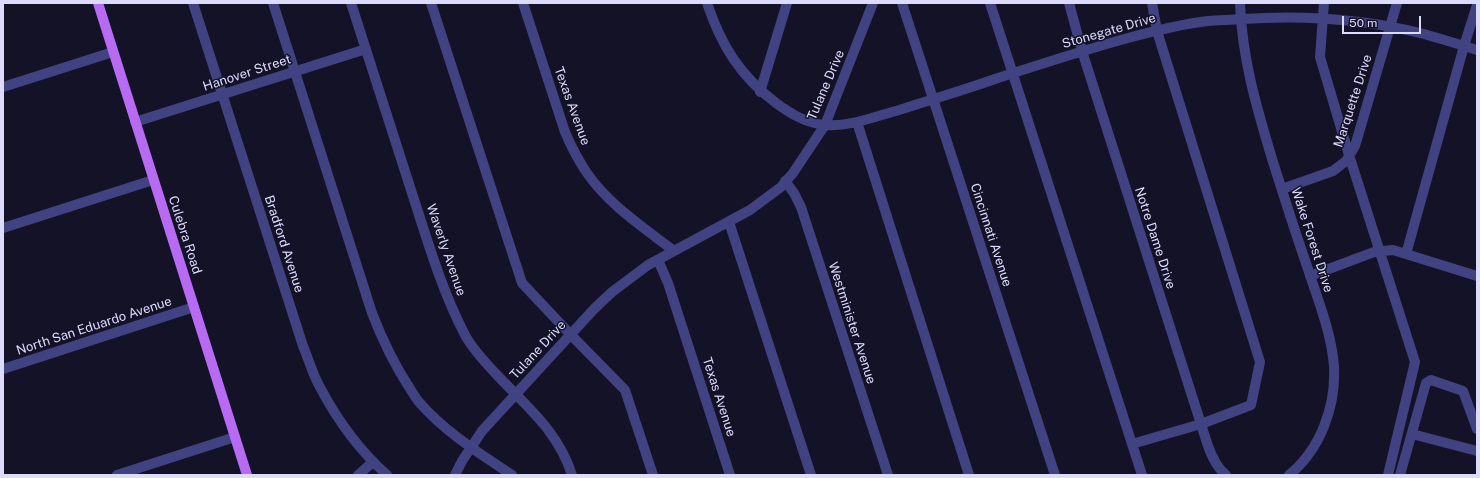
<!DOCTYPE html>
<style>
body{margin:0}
#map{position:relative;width:1480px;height:478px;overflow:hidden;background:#141227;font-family:"Public Sans",sans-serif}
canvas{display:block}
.frame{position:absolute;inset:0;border:4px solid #dcdbfc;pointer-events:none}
.scale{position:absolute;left:1342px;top:16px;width:79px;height:18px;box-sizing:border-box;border:2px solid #dcdbfc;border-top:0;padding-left:5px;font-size:12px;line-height:14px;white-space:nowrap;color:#dcdbfc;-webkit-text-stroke:3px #141227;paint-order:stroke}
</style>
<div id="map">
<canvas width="1480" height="478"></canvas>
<div class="frame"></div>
<div class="scale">50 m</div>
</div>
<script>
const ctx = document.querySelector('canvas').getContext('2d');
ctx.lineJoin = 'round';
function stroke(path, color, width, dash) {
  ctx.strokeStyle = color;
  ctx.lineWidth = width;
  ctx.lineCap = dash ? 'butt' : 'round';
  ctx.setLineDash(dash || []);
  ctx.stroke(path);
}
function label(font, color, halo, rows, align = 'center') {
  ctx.font = font + ' "Public Sans",sans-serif';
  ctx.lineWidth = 3;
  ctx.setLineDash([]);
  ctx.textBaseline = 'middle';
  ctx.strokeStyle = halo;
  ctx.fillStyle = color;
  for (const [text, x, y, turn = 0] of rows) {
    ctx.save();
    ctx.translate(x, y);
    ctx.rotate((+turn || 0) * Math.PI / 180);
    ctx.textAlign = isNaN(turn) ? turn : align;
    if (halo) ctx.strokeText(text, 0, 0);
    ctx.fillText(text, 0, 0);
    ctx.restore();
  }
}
stroke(new Path2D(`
 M193 3 303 346C309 360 313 376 321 389 338 421 360 451 387 475
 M273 3 372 313C382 339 394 364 409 387 412 392 415 397 419 402 445 432 479 453 512 475
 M351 3C371 65 391 128 411 190 427 239 441 289 465 335 473 350 485 362 497 375 527 407 558 431 572 475
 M431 3 522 283 570 334 625 390 653 475
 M523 3 565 132C571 146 578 160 587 173 609 205 643 227 674 251
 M707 3C721 45 740 76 776 103 791 114 806 123 825 125 850 127 873 117 896 111 930 100 964 90 998 78 1041 64 1084 50 1128 38 1154 31 1181 24 1208 21 1219 20 1230 20 1242 19 1300 15 1363 19 1420 33 1439 38 1458 44 1477 50
 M902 3 1055 475
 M990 3 1142 475
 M1069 3 1082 51 1208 446C1212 457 1217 468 1226 475
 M1240 3C1242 59 1257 109 1273 162 1284 196 1294 229 1306 263 1316 295 1332 333 1334 367 1336 407 1320 450 1289 475
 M1324 3 1320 57 1349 155 1415 362 1388 475
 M3 87 113 52
 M760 92 787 3
 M135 122 366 49
 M857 122 969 475
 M785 181 794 193 801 207 888 475
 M1282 189 1333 171 1346 161 1355 146 1397 3
 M729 222 811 475
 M3 228 153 180
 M1406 254 1464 46 1477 5
 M658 260 668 283 730 475
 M1310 276 1374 252 1393 250 1477 276
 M3 369 194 307
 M1412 434 1477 451
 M1132 444 1201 424 1251 405 1260 362 1157 31 1152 3
 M117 475 235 437
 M358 475 373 462
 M455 475 462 461 482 431 594 309 612 292 648 265 750 210 781 187 793 173 825 125 873 3
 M1400 475 1426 383 1431 380 1463 391 1477 429`), '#414282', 10);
stroke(new Path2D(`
 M98 3 247 475`), '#b76bf3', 10);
label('13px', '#dcdbfc', '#141227', [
 ["Stonegate Drive",1109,31,-16],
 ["Hanover Street",247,73,-18],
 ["Tulane Drive",826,85,-67],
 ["Marquette Drive",1353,101,-72],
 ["Texas Avenue",572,106,70],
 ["Culebra Road",185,235,72],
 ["Cincinnati Avenue",991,235,72],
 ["Notre Dame Drive",1155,238,72],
 ["Wake Forest Drive",1312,240,72],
 ["Bradford Avenue",284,244,72],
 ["Waverly Avenue",446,250,71],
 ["Westminister Avenue",852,323,72],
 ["North San Eduardo Avenue",94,326,-18],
 ["Tulane Drive",538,350,-47],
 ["Texas Avenue",719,397,72]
]);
</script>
